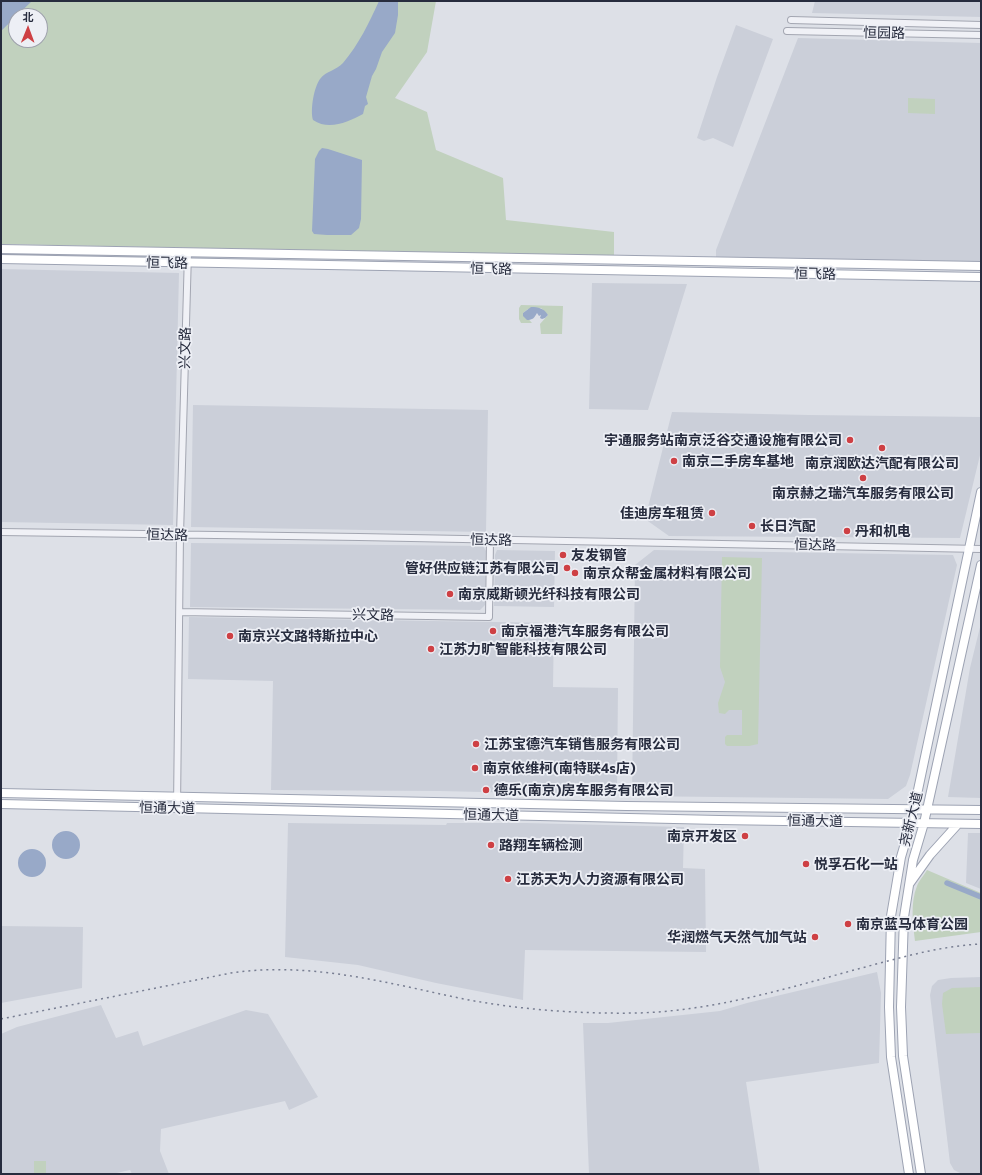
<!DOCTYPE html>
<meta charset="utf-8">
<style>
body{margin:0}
#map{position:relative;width:982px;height:1175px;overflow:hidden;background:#dde0e7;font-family:Commissioner,"Noto Sans SC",sans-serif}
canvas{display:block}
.frame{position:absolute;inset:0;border:2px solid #272c3e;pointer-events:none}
.north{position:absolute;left:8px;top:8px;width:40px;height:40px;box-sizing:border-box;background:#edeff5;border:1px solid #9ea1ac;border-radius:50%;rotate:1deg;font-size:11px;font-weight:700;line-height:16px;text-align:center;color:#272c3e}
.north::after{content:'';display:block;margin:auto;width:14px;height:18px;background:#ce4044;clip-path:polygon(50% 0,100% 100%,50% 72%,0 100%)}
</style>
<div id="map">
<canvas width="982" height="1175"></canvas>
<div class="frame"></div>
<div class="north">北</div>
</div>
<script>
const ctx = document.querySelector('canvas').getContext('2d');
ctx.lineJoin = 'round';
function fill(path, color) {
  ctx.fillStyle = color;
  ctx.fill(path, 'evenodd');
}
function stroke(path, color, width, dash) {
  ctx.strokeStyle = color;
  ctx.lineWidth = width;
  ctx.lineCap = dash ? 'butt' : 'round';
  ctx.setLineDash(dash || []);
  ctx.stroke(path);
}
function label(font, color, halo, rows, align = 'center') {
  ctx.font = font + ' Commissioner,"Noto Sans SC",sans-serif';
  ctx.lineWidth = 3.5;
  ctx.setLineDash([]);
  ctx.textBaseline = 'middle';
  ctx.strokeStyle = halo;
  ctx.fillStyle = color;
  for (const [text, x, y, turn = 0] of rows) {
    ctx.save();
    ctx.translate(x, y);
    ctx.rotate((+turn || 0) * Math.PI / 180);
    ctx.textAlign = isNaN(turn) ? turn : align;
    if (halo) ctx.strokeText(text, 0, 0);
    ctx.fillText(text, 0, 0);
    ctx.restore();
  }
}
fill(new Path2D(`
 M815 1H981V17L812 13Z
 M736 25 773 39 733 147 713 138 704 141 697 138 717 77Z
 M798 38 981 43V263L721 259 716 257V250Z
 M1 269 179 273 173 525 1 522Z
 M592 283 687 284 648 410 589 409Z
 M193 405 488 410 486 532 191 527Z
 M672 412 809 415 981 417V451L960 538 669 536 645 519Z
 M191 543 483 546 486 551 485 605 480 610 190 607Z
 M497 550 555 551 554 607 494 606 495 555Z
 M654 550 953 555 957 565 910 775 906 786 888 799 632 796 635 565Z
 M189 617 554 623 553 687 618 688 617 788 613 795 439 791 271 790 273 681 188 679Z
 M981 623V798L948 797 970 668Z
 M288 823 446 825 447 823H526L684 827 683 868 705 869 706 952 525 950 523 1000 436 983 358 965 285 957Z
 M968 833H981V889L966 883Z
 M1 926 83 927 82 988 1 1003Z
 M877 972 881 993 879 1063 746 1082 760 1174H589L583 1023H608L720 1011 747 1003Z
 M981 977V1174H962L954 1170 950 1163 930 995 932 986 938 980 951 978Z
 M101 1005 116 1038 138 1031 143 1046 246 1010 268 1014 318 1097 289 1110 285 1101 161 1129 160 1151 169 1174H132L130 1170 112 1174H1V1034L17 1027Z`), '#cbcfd9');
fill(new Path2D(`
 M22 1H436L427 52 395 98 427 112 436 150 503 178 506 220 614 232V256L1 244V26ZM16 16H40V40H16Z
 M908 98 935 99V114L908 113Z
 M521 305 563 306 562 334H541L540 324 548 315 541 308 528 309 523 313 532 323H521L519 319V308Z
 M722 557 762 558 758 744 749 746H727L725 744V737L727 735H742V710H729L725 714 719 713 718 703 725 682 720 667Z
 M927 870 981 893V932L915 941C913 924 910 903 917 886 919 881 924 875 927 870Z
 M981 987V1033L946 1034 942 1004 943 993 952 988Z
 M34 1161H46V1174H34Z`), '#c1d1be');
fill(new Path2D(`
 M1 1H32L1 31Z
 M379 1H398V15L395 33 382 52 376 69 372 76 366 97 368 104 365 106 363 114C348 122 329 131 313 120 310 110 314 87 320 79 326 71 337 70 343 63 359 44 369 23 379 1Z
 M322 148 328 149 362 160 361 219 359 228 351 235H327L314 234 312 231 315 159 319 151Z
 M531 307C538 307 544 308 548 315L545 318 542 319 540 318 541 315 539 316 537 313C534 318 533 320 527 320L523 316V313Z
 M52 845a14 14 0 1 1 28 0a14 14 0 1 1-28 0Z
 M18 863a14 14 0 1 1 28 0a14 14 0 1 1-28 0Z`), '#98a9c8');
stroke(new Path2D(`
 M947 883 981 897`), '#98a9c8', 5.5);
const minor = new Path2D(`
 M791 20 981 25
 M787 31 981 35
 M1 532 359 537 981 549
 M180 612 489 617 490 540
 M177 808 180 535 188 253`);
const major = new Path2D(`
 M1 249 981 266
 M1 259 981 277
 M1 793 626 806 981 810
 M1 804 719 820 981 824
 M910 883 930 855 958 824
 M909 1174 891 1057 889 1007 891 916 901 857 911 823 981 492
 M921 1174 903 1056 901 1007 904 917 913 860 924 823 981 565`);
stroke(minor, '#a3a6b1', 8);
stroke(major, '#9da3b3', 10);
stroke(minor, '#f0f1f6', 6);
stroke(major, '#fff', 8);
stroke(new Path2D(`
 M1 1019 231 973C313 961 390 984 469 1000 524 1010 581 1014 637 1013 711 1011 782 990 854 970 896 959 938 946 981 944`), '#777d91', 1.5, [2, 4]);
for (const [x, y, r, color] of [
 [850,440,4,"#ce4044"],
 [882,448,4,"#ce4044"],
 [674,461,4,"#ce4044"],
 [863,478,4,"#ce4044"],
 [712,513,4,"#ce4044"],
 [752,526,4,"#ce4044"],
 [847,531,4,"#ce4044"],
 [563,555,4,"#ce4044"],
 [567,568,4,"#ce4044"],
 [575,573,4,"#ce4044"],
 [450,594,4,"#ce4044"],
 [493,631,4,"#ce4044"],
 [230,636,4,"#ce4044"],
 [431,649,4,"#ce4044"],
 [476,744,4,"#ce4044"],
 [475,768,4,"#ce4044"],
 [486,790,4,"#ce4044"],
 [745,836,4,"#ce4044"],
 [491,845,4,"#ce4044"],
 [806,864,4,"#ce4044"],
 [508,879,4,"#ce4044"],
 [848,924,4,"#ce4044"],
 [815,937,4,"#ce4044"]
]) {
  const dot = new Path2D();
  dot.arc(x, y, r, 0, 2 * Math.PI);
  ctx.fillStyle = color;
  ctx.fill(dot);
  stroke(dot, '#edeff5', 1.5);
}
label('14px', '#272c3e', '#edeff5', [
 ["恒园路",884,33,1],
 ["恒飞路",167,263,1],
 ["恒飞路",491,269,1],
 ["恒飞路",815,274,1],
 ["兴文路",185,348,-89],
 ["恒达路",167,535,1],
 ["恒达路",491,540,1],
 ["恒达路",815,545,1],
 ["兴文路",373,615,1],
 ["恒通大道",167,808,1],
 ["恒通大道",491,815,1],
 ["尧新大道",911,819,-76],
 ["恒通大道",815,821,1]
]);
label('bold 14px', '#272c3e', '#edeff5', [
 ["宇通服务站南京泛谷交通设施有限公司",842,440,"right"],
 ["南京二手房车基地",682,461],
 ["南京润欧达汽配有限公司",882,463,"center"],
 ["南京赫之瑞汽车服务有限公司",863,493,"center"],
 ["佳迪房车租赁",704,513,"right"],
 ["长日汽配",760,526],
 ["丹和机电",855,531],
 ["友发钢管",571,555],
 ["管好供应链江苏有限公司",559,568,"right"],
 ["南京众帮金属材料有限公司",583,573],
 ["南京威斯顿光纤科技有限公司",458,594],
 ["南京福港汽车服务有限公司",501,631],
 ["南京兴文路特斯拉中心",238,636],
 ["江苏力旷智能科技有限公司",439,649],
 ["江苏宝德汽车销售服务有限公司",484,744],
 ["南京依维柯(南特联4s店)",483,768],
 ["德乐(南京)房车服务有限公司",494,790],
 ["南京开发区",737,836,"right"],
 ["路翔车辆检测",499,845],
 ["悦孚石化一站",814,864],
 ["江苏天为人力资源有限公司",516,879],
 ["南京蓝马体育公园",856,924],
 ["华润燃气天然气加气站",807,937,"right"]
], 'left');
</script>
